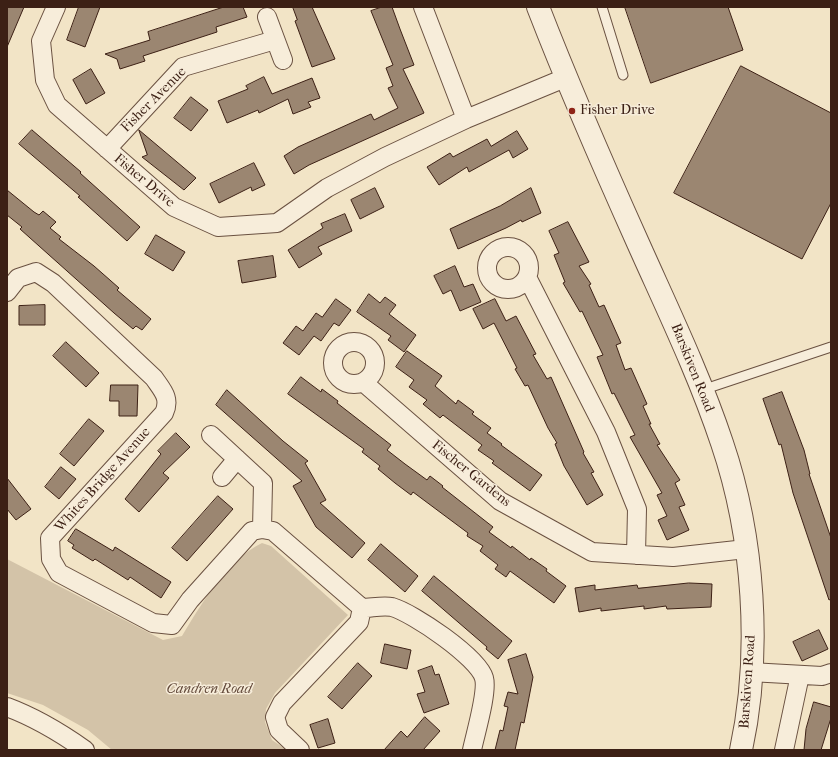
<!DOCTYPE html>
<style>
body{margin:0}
#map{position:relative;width:838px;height:757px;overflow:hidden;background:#f2e4c6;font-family:"IM FELL French Canon",serif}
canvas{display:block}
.frame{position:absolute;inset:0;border:8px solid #3c2015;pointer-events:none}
</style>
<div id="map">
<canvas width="838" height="757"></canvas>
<div class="frame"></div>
</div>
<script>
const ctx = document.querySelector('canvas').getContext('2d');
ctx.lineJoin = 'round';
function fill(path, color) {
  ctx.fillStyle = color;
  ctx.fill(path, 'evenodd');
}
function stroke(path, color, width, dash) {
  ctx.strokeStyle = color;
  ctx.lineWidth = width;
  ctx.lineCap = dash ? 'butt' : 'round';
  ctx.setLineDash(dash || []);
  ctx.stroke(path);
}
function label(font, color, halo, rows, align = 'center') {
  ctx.font = font + ' "IM FELL French Canon",serif';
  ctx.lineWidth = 3;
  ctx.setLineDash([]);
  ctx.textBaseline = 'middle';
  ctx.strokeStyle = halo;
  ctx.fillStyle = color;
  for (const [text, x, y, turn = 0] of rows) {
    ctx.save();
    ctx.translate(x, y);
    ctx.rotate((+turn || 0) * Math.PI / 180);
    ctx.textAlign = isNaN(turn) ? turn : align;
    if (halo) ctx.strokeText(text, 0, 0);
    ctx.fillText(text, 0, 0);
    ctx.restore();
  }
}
fill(new Path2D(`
 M262 543 271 546 348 615 275 693 266 709 265 722 272 740 287 750H112L88 730 43 705 7 693V559L163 640 182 636C202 603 227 560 262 543Z`), '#d3c3a8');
const building = new Path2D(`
 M7 7H24L7 47Z
 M79 7H100L85 47 67 40Z
 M224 7H243L247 17 216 27 217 32 143 56 145 61 120 69 117 59 105 54 150 40 148 32Z
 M293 7H312L335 59 312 67 295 21 297 20Z
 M382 7H392L400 29 414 65 403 69 424 113 309 165 294 174 284 156 298 147 371 114 374 120 398 108 388 88 393 86 386 68 393 65 371 11Z
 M625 7H728L743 50 651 83Z
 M741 66 831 113V203L802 259 674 193Z
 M91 69 105 93 86 104 73 80Z
 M264 77 272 94 312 78 320 98 308 102 311 107 293 114 288 99 259 113 258 110 227 123 218 101 248 89 246 86Z
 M191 97 208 110 191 131 174 118Z
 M32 130 81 172 80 173 140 227 127 241 78 197 80 196 19 144Z
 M139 130 196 178 184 190 142 157 147 155Z
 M517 131 528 149 513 158 509 150 469 172 467 167 439 185 427 167 450 153 453 157 487 139 491 146Z
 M254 163 265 185 252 191 251 187 219 203 210 184Z
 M375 188 384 207 360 219 351 200Z
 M531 188 541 213 522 222 521 220 506 228 458 249 450 229 500 206Z
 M7 190 34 212 39 215 43 211 56 222 50 228 61 237 59 239 94 266 119 288 117 290 151 319 142 330 136 326 133 329 114 313 20 229 22 227 7 215Z
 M345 214 352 231 318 247 322 254 299 268 288 250 323 228 321 224Z
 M568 222 589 262 579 266 591 284 589 285 599 307 604 305 621 343 616 345 625 370 631 368 647 404 643 406 651 424H649L660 444 657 445 680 480 675 483 685 505 679 507 689 530 667 540 658 520 667 516 657 495 662 493 630 437 635 435 614 393 612 394 597 357 603 355 582 311 580 312 563 283 565 282 554 255 559 253 549 231Z
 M156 235 185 252 173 271 145 254Z
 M273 256 276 277 242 283 238 261Z
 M455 266 464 287 473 284 481 302 460 311 451 290 443 294 434 276Z
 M369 294 380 303 385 297 396 305 389 314 416 335 404 352 388 340 391 336 357 312Z
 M336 299 351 310 339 326 334 323 321 341 314 336 299 355 283 343 296 326 303 331 316 313 322 317Z
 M495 299 506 321 516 316 536 354 533 355 547 379 551 377 584 452 583 453 594 472 591 473 603 495 587 505 564 466 555 444 557 443 548 428 528 385 525 386 515 369 517 368 494 323 483 329 473 309Z
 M45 305V325H19V306Z
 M66 342 99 373 86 387 53 356Z
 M407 351 442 376 435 386 456 404 458 400 474 412 472 414 491 428 487 433 502 444 501 445 542 475 530 491 492 463 494 461 478 450 482 445 443 415 440 418 423 404 427 400 409 387 414 380 396 367Z
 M301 377 321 392 322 389 338 401 337 403 391 445 387 450 405 464 427 480 430 476 443 486 442 487 493 527 489 532 511 548 512 546 530 560 531 558 547 569 546 571 566 586 554 603 510 571 506 577 495 569 498 565 480 551 483 546 467 536 468 533 413 492 411 495 395 483 378 469 380 466 362 452 364 449 288 394Z
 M111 385H138L137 416H119V401H110Z
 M227 390 283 441 308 461 305 463 326 500 320 503 365 543 352 558 316 527 293 486 302 481 216 405Z
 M782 392 804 450 810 474H809L831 538V599L829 600 793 493 781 444 779 445 763 399Z
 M89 419 104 431 74 466 60 454Z
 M176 433 190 447 163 473 169 478 139 512 125 499 161 454 158 451Z
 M61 467 76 479 59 499 45 487Z
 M7 478 31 509 16 520 7 509Z
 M218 496 233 509 187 561 172 548Z
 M76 529 113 551 115 547 171 582 161 598 130 577 128 580 95 559 93 561 72 548 74 545 68 541Z
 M381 544 418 576 405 592 368 560Z
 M434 576 512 641 498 659 486 649 487 647 422 591Z
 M689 583 712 584 711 607 667 609 666 606 644 609V606L601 611V608L579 612 575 588 595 585V590L637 585 638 588Z
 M819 630 828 649 802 661 793 642Z
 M385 644 411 650 407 669 381 663Z
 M526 654 533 677 524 723 521 722 515 750H495L500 730 503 731 508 707 504 706 508 692 518 694 508 660Z
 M358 663 372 676 342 709 328 697Z
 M432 666 435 675 439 674 449 704 424 713 417 694 425 692 418 671Z
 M814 702 831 707V718L821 750H804L806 729Z
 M425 717 440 731 423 750H384L401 731 407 737Z
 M328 719 335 743 318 748 310 725Z`);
fill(building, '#9b8671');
stroke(building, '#3c2015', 1);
const service = new Path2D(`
 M602 7 623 75
 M702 390 831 347`);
const minor = new Path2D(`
 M56 7 41 41 45 80 57 105 174 207 218 227 277 223 327 188 385 157 466 119 565 78
 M423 7 466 119
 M267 17 283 60
 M107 149 183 67 275 40
 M487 268a21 21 0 1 1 42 0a21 21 0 1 1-42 0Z
 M527 277 606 432 637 509 636 555
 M7 292 18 278 36 272 53 283 154 378C162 390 171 398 164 413L50 538 51 559 59 573 153 623 172 625 190 600 252 531 262 529 273 531 362 608C371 608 383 605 392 607 413 613 478 657 484 678 488 692 475 735 472 750
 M333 363a21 21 0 1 1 42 0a21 21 0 1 1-42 0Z
 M363 382 500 501 592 552 673 557 746 549
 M211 435 263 483 262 529
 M222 477 237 459
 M750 672 822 676 831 673
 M7 707C34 717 61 733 85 750
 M300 750 279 730 275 717 282 703 359 622 362 608
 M784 750 800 675`);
const tertiary = new Path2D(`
 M538 7C569 87 603 165 638 243 667 308 699 374 722 443 754 537 762 653 741 750`);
stroke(service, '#6a5141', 11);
stroke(minor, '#6a5141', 20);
stroke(tertiary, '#6a5141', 24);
stroke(service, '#f7edda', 9);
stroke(minor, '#f7edda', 18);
stroke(tertiary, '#f7edda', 22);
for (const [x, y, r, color] of [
 [572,111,4,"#8f2418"]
]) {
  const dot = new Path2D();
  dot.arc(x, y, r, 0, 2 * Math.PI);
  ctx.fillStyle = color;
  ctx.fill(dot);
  stroke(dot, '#f7edda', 1.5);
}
label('14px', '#3c2015', '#f7edda', [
 ["Fisher Avenue",154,100,-45],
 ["Fisher Drive",144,181,40],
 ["Barskiven Road",692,368,68],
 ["Fischer Gardens",471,474,39],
 ["Whites Bridge Avenue",103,480,-48],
 ["Barskiven Road",748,682,-86]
]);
label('14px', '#3c2015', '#f7edda', [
 ["Fisher Drive",580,111]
], 'left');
label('italic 14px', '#62493a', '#f7edda', [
 ["Candren Road",209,690]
]);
</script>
